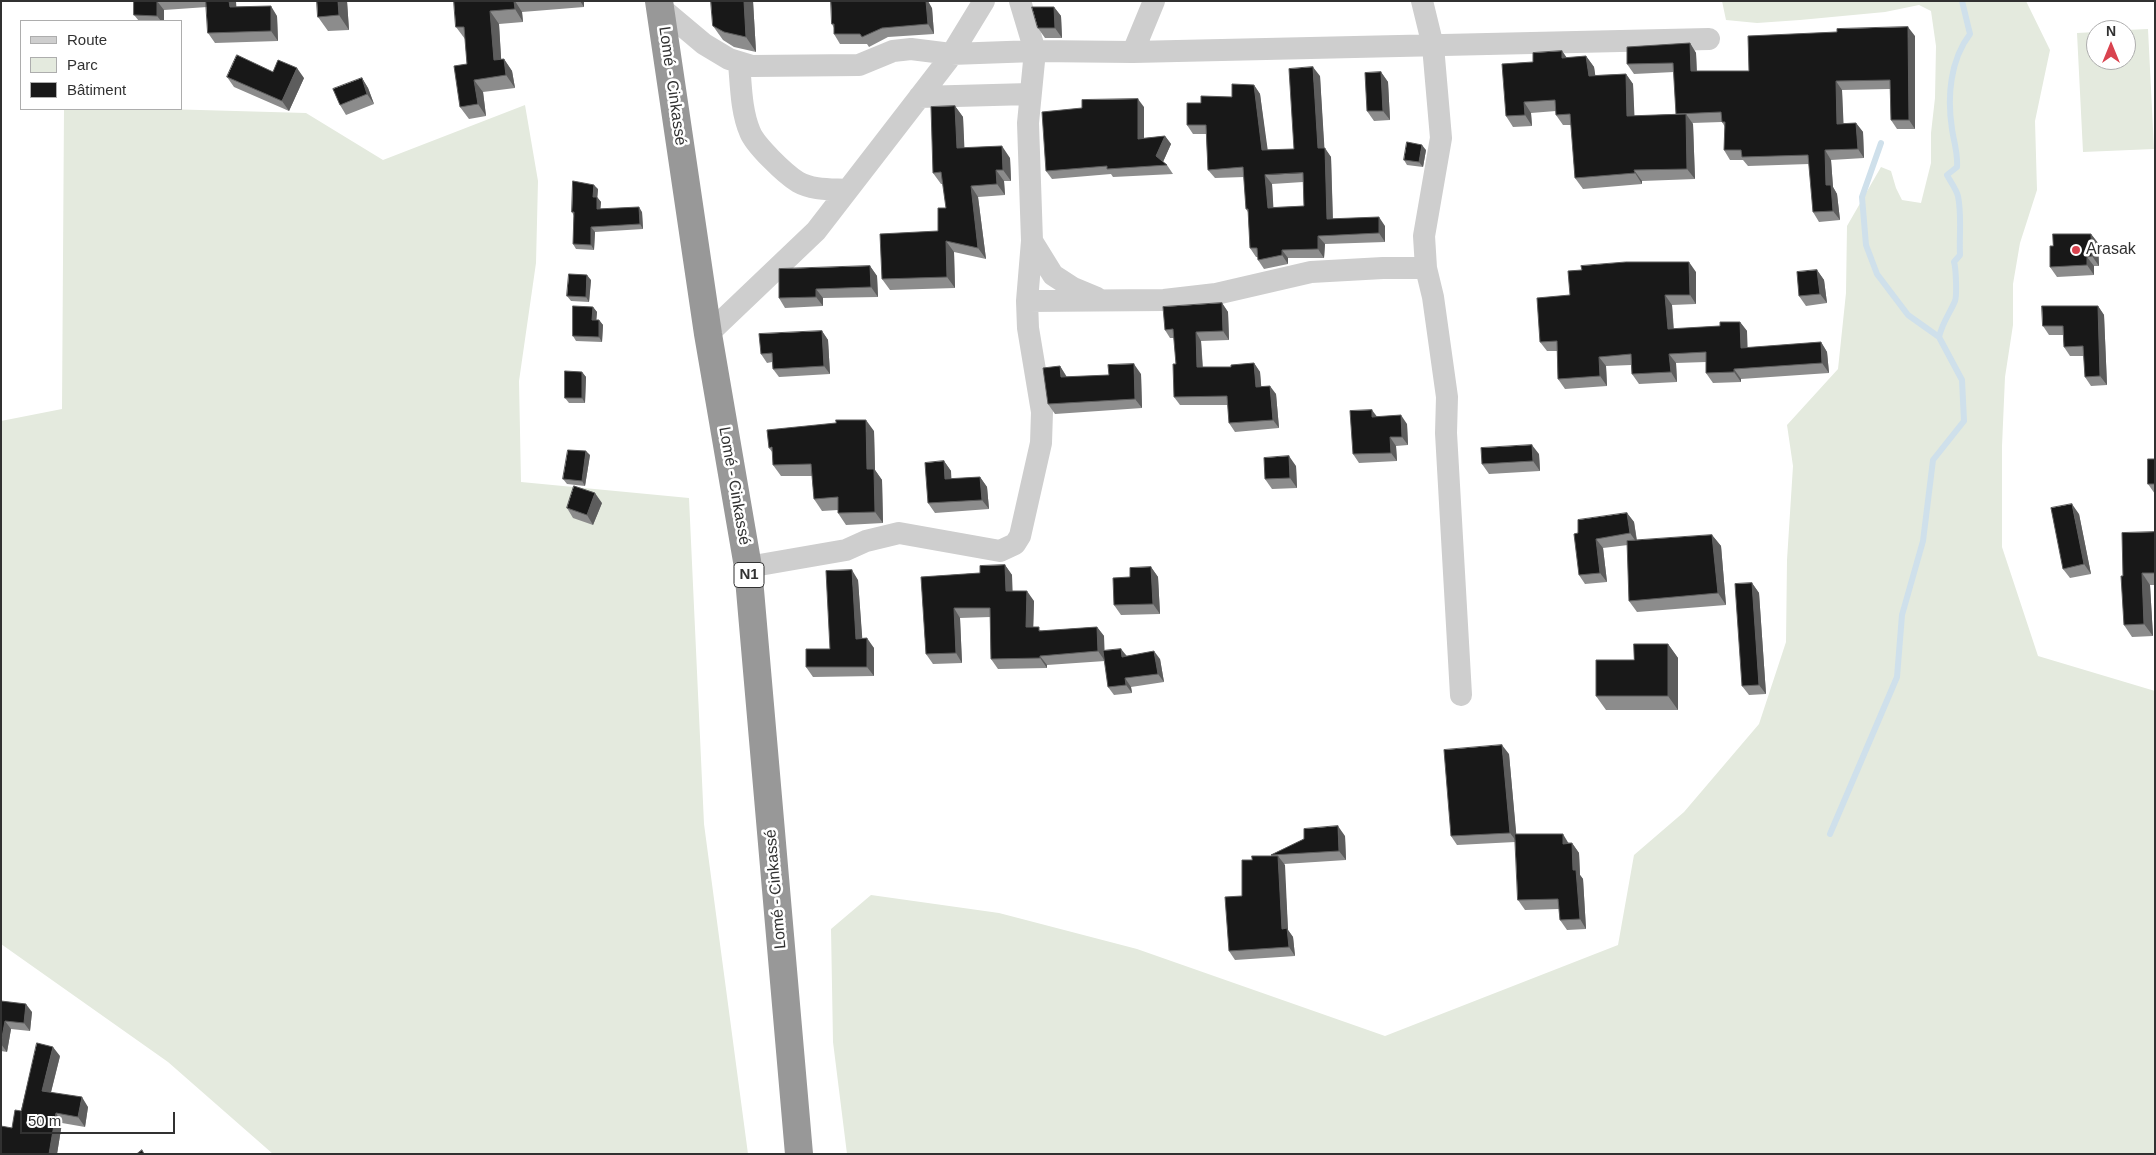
<!DOCTYPE html>
<meta charset="utf-8">
<style>
body{margin:0}
#map{position:relative;width:2156px;height:1155px;overflow:hidden;background:#fff;font-family:Helvetica,sans-serif}
canvas{display:block}
.frame{position:absolute;inset:0;border:2px solid #313131;pointer-events:none}
.legend{position:absolute;left:20px;top:20px;width:162px;height:90px;box-sizing:border-box;background:#fff;border:1px solid #adadad;margin:0;padding:6px 9px;list-style:none;font-size:15px;color:#313131}
.legend li{display:flex;align-items:center;gap:10px;height:25px}
.legend b{width:25px;border:1px solid #adadad}
.north{position:absolute;left:2086px;top:20px;width:50px;height:50px;box-sizing:border-box;background:#fff;border:1px solid #adadad;border-radius:50%;rotate:0deg;font-size:14px;font-weight:700;line-height:20px;text-align:center;color:#313131}
.north::after{content:'';display:block;margin:auto;width:18px;height:22px;background:#d9434f;clip-path:polygon(50% 0,100% 100%,50% 72%,0 100%)}
.scale{position:absolute;left:20px;top:1112px;width:155px;height:22px;box-sizing:border-box;border:2px solid #313131;border-top:0;padding-left:6px;font-size:15px;line-height:18px;white-space:nowrap;color:#313131;-webkit-text-stroke:4px #fff;paint-order:stroke}
</style>
<div id="map">
<canvas width="2156" height="1155"></canvas>
<div class="frame"></div>
<ul class="legend">
<li><b style="height:6px;background:#cecece"></b>Route</li>
<li><b style="height:14px;background:#e4eade"></b>Parc</li>
<li><b style="height:14px;background:#181818"></b>Bâtiment</li>
</ul>
<div class="north">N</div>
<div class="scale">50 m</div>
</div>
<script>
const ctx = document.querySelector('canvas').getContext('2d');
ctx.lineJoin = 'round';
function fill(path, color) {
  ctx.fillStyle = color;
  ctx.fill(path, 'evenodd');
}
function stroke(path, color, width, dash) {
  ctx.strokeStyle = color;
  ctx.lineWidth = width;
  ctx.lineCap = dash ? 'butt' : 'round';
  ctx.setLineDash(dash || []);
  ctx.stroke(path);
}
function label(font, color, halo, rows, align = 'center') {
  ctx.font = font + ' Helvetica,sans-serif';
  ctx.lineWidth = 5;
  ctx.setLineDash([]);
  ctx.textBaseline = 'middle';
  ctx.strokeStyle = halo;
  ctx.fillStyle = color;
  for (const [text, x, y, turn = 0] of rows) {
    ctx.save();
    ctx.translate(x, y);
    ctx.rotate((+turn || 0) * Math.PI / 180);
    ctx.textAlign = isNaN(turn) ? turn : align;
    if (halo) ctx.strokeText(text, 0, 0);
    ctx.fillText(text, 0, 0);
    ctx.restore();
  }
}
fill(new Path2D(`
 M1722 1H2026L2050 50 2035 121 2037 190 2020 243 2013 284V325L2005 377 2002 446V547L2038 656 2155 691V1154H847L833 1042 831 929 871 895 999 913 1137 949 1385 1036 1618 945 1634 855 1684 812 1759 724 1786 642 1787 560 1793 466 1787 425 1838 369 1846 293 1847 226 1881 167 1891 171 1896 188 1902 200 1921 203 1931 163V133L1935 98 1936 46 1931 11 1919 5 1885 12 1800 20 1757 23 1726 20Z
 M2148 29 2154 149 2083 152 2077 33 2096 32V60H2126V30Z
 M525 105 538 181 536 263 519 381 521 482 689 498 704 824 748 1154H273L168 1062 1 944V421L62 409 64 109H165L306 113 383 160Z`), '#e4eade');
stroke(new Path2D(`
 M1881 143 1862 197 1866 245 1877 274 1908 315 1939 337
 M1830 834 1897 677 1902 615 1923 541 1933 460 1964 421 1962 380 1939 337C1943 321 1949 315 1955 301 1957 296 1956 268 1954 262L1960 255C1959 235 1962 216 1958 196 1956 189 1950 181 1947 175L1957 167C1958 153 1954 143 1952 129 1947 97 1950 60 1970 34L1962 1`), '#cfe0eb', 6);
stroke(new Path2D(`
 M1422 1 1433 46 1441 138 1424 236 1426 268 1433 297 1447 397 1446 433 1461 695
 M660 7 704 44 729 59 752 66 859 65 893 51 911 49 951 54 1035 51 1133 52 1709 39
 M1133 52 1154 1
 M739 63C741 85 741 111 750 132 755 145 785 174 798 182 812 190 831 189 847 190
 M919 97 1030 94
 M1032 241 1053 275 1073 288 1097 298
 M1027 301 1164 300 1216 294 1311 272 1383 268H1426
 M708 334 816 231 948 60 984 1
 M748 567 846 550 866 541 899 533 1000 551 1015 544 1020 536 1041 443 1042 412 1028 328 1027 301 1032 241 1028 123 1035 51 1020 1`), '#cecece', 22);
stroke(new Path2D(`
 M659 1 708 334 748 567 799 1154`), '#989898', 28);
fill(new Path2D(`
 M134 1H236V7L277 16 278 41 215 43 208 33 207 7 164 10V21H139L134 15Z
 M347 1 349 30 328 31 318 17Z
 M454 1H584V7L522 12 523 22 499 24 501 59H504L512 71 515 88 483 92 486 116 469 119 460 107 467 64 465 39 456 27Z
 M711 1H753L756 52 734 47 723 40 713 26Z
 M1054 7 1061 16 1062 38H1045L1038 28Z
 M932 8 934 34 888 37 869 47 867 44H840L834 34V28L832 24Z
 M1915 36V129H1897L1891 120 1890 89 1842 90 1843 123H1856L1863 132 1864 158 1831 160 1833 187 1837 194 1840 220 1819 222 1813 212 1809 164 1748 166 1743 160H1730L1724 150 1725 127 1722 122 1692 123 1693 124 1695 179 1642 181V184L1583 189 1575 178 1571 125H1563L1556 115V111L1531 113 1532 126 1513 127 1506 116 1562 51 1567 58 1586 56 1594 67 1595 75 1626 74 1633 84 1634 116 1676 114 1674 72 1634 74 1627 64 1690 43 1696 53 1697 71H1749Z
 M1381 72 1388 82 1390 120 1374 121 1367 111Z
 M1320 76 1324 148 1331 157 1333 219 1385 226V242L1325 244 1324 258H1288V264L1264 269 1258 260V257H1256L1250 248 1248 212 1246 209 1244 177 1215 178 1208 170 1206 134H1193L1187 125 1201 103 1232 97 1254 85 1260 94 1267 150 1294 149ZM1303 182 1304 206 1273 207 1272 184Z
 M227 77 304 78 289 111 234 87Z
 M362 78 368 88 374 104 346 115 340 105Z
 M955 106 963 117 964 148 1010 158 1011 181H1004L1005 195 978 197 986 259 954 252 955 288 890 290 882 279 938 231 946 208 943 184H941L933 173Z
 M1144 107V138L1165 136 1171 144 1163 162 1167 165 1173 174 1113 177 1111 174 1052 179 1046 171Z
 M1426 150 1423 167 1407 165 1404 160Z
 M598 189 597 197 601 202 600 209 642 212 643 229 595 232 594 250 576 249 573 244 574 216 572 212Z
 M2091 234 2098 243 2099 266H2094V275L2057 277 2050 267 2053 246Z
 M870 266 877 276 878 297 823 298V306L785 308 779 298Z
 M1817 270 1824 280 1827 303 1806 306 1799 296Z
 M1696 272V304L1672 305 1674 329 1720 326 1740 322 1747 331V348L1821 342 1827 352 1829 373 1741 379V382L1713 383 1706 373V362L1676 363 1677 382 1639 384 1632 374 1631 365 1606 366 1607 386 1565 389 1558 379 1557 351H1547L1540 342 1570 295Z
 M591 280 589 302 571 301 567 296Z
 M1222 303 1228 312 1229 340 1201 341 1203 367H1231L1254 363 1260 372 1261 386 1276 394 1279 428 1235 432 1229 423 1228 405H1180L1174 397 1176 364 1174 338H1170L1165 330Z
 M2098 306 2104 315 2107 385 2091 386 2085 377 2084 356H2070L2064 347 2063 335H2049L2043 326Z
 M593 307 597 312 596 320H599L603 325 602 342 576 341 573 336Z
 M822 331 828 340 830 374 779 377 773 369 772 362 767 363 761 354Z
 M1060 366 1067 377 1141 374 1142 408 1055 414 1048 404Z
 M582 372 586 377 585 403H569L565 398Z
 M1376 416 1407 424 1408 445 1396 446 1397 461 1359 463 1353 454Z
 M874 431 875 470 882 480 883 523 846 525 838 513V510L822 511 814 499 812 476H781L773 465V453L769 448Z
 M1539 454 1540 471 1489 474 1482 464Z
 M590 455 585 486 567 484 563 479Z
 M2155 459V494L2148 484Z
 M944 461 951 471V479L980 477 987 487 989 509 935 513 928 503Z
 M1296 466 1297 488 1272 489 1265 479Z
 M602 503 593 525 573 518 567 508Z
 M1627 513 1634 522 1637 540 1712 535 1721 546 1726 605 1637 612 1629 601 1628 545 1603 548 1607 582 1585 584 1579 575 1578 533Z
 M2079 514 2091 574 2070 578 2063 569Z
 M2155 532V585H2150L2153 636 2132 637 2124 625 2123 576Z
 M1005 565 1012 575V591L1034 601 1033 627 1042 631 1097 627 1104 636V650L1121 649 1127 656 1160 659 1164 682 1131 687 1132 693 1114 695 1108 687 1105 661 1047 665V668L998 669 991 659 990 617 960 618 962 663 933 664 926 654 921 577 980 573Z
 M1151 567 1158 577 1160 614 1121 615 1114 605 1130 577Z
 M858 580 862 638 874 648V676L813 677 806 667 830 649Z
 M1752 583 1759 593 1766 694 1749 695 1742 686Z
 M1668 644 1678 658V710H1606L1596 696 1634 660Z
 M1509 754 1516 834 1572 843 1579 853 1580 875 1583 879 1586 929 1567 930 1560 920 1559 909 1525 910 1518 900 1515 842 1457 845 1451 836Z
 M1345 836 1346 860 1284 864 1288 930 1293 937 1295 956 1235 960 1229 951 1242 896 1252 860 1272 856 1271 855 1304 839Z
 M1 1001 32 1012 30 1031 11 1029 7 1052 1 1051Z
 M60 1056 51 1092 88 1107 85 1127 62 1123 57 1154H1L21 1111Z`), '#8c8c8c');
fill(new Path2D(`
 M157 1 164 10V21H161L157 16Z
 M229 1H236L237 17 230 7Z
 M338 1H347L349 30 339 15Z
 M514 1H515L522 12 523 22 515 9Z
 M580 1H584V7Z
 M744 1H753L756 52 746 37Z
 M923 1H928L932 8 934 34 928 24Z
 M271 6 277 16 278 41 271 31Z
 M1054 7 1061 16 1062 38 1055 28Z
 M490 11 499 24 502 73 494 60Z
 M1908 27 1915 36V129L1909 120Z
 M1690 43 1696 53 1697 80 1691 71Z
 M1562 51 1569 61 1562 58Z
 M1586 56 1594 67 1597 86 1589 76Z
 M504 59 512 71 515 88 506 75Z
 M1313 67 1320 76 1325 157 1318 148Z
 M297 68 304 78 289 111 282 101Z
 M1381 72 1388 82 1390 120 1383 111Z
 M1626 74 1633 84 1635 127 1627 116Z
 M362 78 368 88 374 104 367 94Z
 M474 80 483 92 486 116 478 104Z
 M1836 81 1842 90 1844 133 1837 124Z
 M1254 85 1260 94 1269 159 1262 150Z
 M1138 99 1144 107V148L1138 139Z
 M1524 102 1531 113 1532 126 1525 115Z
 M955 106 963 117 965 160 957 148Z
 M1686 114 1693 124 1695 179 1687 169Z
 M1856 123 1863 132 1864 158 1858 149Z
 M1165 136 1171 144 1162 164 1156 156Z
 M1422 145 1426 150 1423 167 1419 162Z
 M1002 146 1010 158 1011 181 1003 170Z
 M1325 148 1331 157 1333 228 1327 219Z
 M1825 150 1831 160 1833 187 1837 194 1840 220 1833 211 1826 185Z
 M996 170 1004 181 1005 195 997 184Z
 M1634 170 1642 181V184L1635 173Z
 M1265 175 1272 184 1274 217 1268 208Z
 M594 185 598 189 597 202 593 197Z
 M971 186 978 197 986 259 978 248Z
 M597 197 601 202 600 214 597 209Z
 M639 207 642 212 643 229 640 224Z
 M1379 217 1385 226V242L1379 233Z
 M591 227 595 232 594 250 591 245Z
 M2091 234 2098 243 2099 266 2092 256Z
 M1318 236 1325 244 1324 258 1318 249Z
 M946 241 954 252 955 288 947 277Z
 M1282 250 1288 258V264L1282 255Z
 M2087 257 2094 266V275L2087 265Z
 M1689 262 1696 272V304L1690 295Z
 M870 266 877 276 878 297 871 287Z
 M1817 270 1824 280 1827 303 1820 294Z
 M587 275 591 280 589 302 586 297Z
 M816 289 823 298V306L816 297Z
 M1665 295 1672 305 1674 339 1668 329Z
 M1222 303 1228 312 1229 340 1223 331Z
 M2098 306 2104 315 2107 385 2100 376Z
 M593 307 597 312 596 325 592 320Z
 M599 320 603 325 602 342 599 337Z
 M1740 322 1747 331 1748 358 1741 348Z
 M822 331 828 340 830 374 824 366Z
 M1196 332 1201 341 1203 376 1197 367Z
 M1821 342 1827 352 1829 373 1822 363Z
 M1669 354 1676 363 1677 382 1671 372Z
 M1599 357 1606 366 1607 386 1600 376Z
 M1254 363 1260 372 1262 395 1256 387Z
 M1134 364 1141 374 1142 408 1135 399Z
 M1060 366 1066 376 1067 387 1061 377Z
 M1734 369 1741 379V382L1734 372Z
 M582 372 586 377 585 403 582 398Z
 M1270 386 1276 394 1279 428 1273 420Z
 M1372 410 1378 418 1372 417Z
 M1401 415 1407 424 1408 445 1402 437Z
 M866 420 874 431 875 470 882 480 883 523 875 512 867 469Z
 M1390 437 1396 446 1397 461 1391 453Z
 M1532 445 1539 454 1540 471 1533 461Z
 M586 451 590 455 585 486 582 481Z
 M1289 456 1296 466 1297 488 1290 478Z
 M944 461 951 471 952 489 945 479Z
 M980 477 987 487 989 509 982 500Z
 M595 493 602 503 593 525 587 515Z
 M2072 504 2079 514 2091 574 2084 564Z
 M1627 513 1634 522 1637 543 1630 533Z
 M1712 535 1721 546 1726 605 1718 593Z
 M1596 539 1603 548 1607 582 1600 573Z
 M1005 565 1012 575 1013 601 1006 591Z
 M1151 567 1158 577 1160 614 1153 604Z
 M852 570 858 580 863 648 856 639Z
 M2142 573 2150 585 2153 636 2144 624Z
 M1752 583 1759 593 1766 694 1759 685Z
 M1027 591 1034 601 1033 637 1026 627Z
 M954 608 960 618 962 663 956 653Z
 M1097 627 1104 636 1105 661 1098 651Z
 M867 638 874 648V676L867 667Z
 M1668 644 1678 658V710L1668 696Z
 M1121 649 1127 657H1122Z
 M1154 651 1160 659 1164 682 1158 674Z
 M1040 656 1047 665V668L1040 658Z
 M1125 678 1131 687 1132 693 1126 685Z
 M1502 745 1509 754 1517 842 1510 833Z
 M1338 826 1345 836 1346 860 1339 851Z
 M1563 834 1569 844H1563Z
 M1572 843 1579 853 1580 875 1583 879 1586 929 1580 919 1573 870Z
 M1278 856 1285 865 1288 930 1293 937 1295 956 1289 947 1282 929Z
 M1 978 2 980 1 995Z
 M26 1004 32 1012 30 1031 24 1023Z
 M5 1021 11 1029 7 1052 1 1044Z
 M53 1047 60 1056 49 1100 42 1091Z
 M82 1097 88 1107 85 1127 78 1117Z
 M56 1113 62 1123 57 1154H49Z`), '#5d5d5d');
const building = new Path2D(`
 M134 1H157V16L134 15Z
 M206 1H229L230 7 271 6V31L208 33Z
 M317 1H338L339 15 318 17Z
 M454 1H514L515 9 490 11 494 60 504 59 506 75 474 80 478 104 460 107 454 66 467 64 464 27H456Z
 M711 1H744L746 37 724 32 713 26Z
 M831 1H926L928 24 882 28 862 37 860 34H834V24H832Z
 M1032 7H1054L1055 28H1038Z
 M1908 27 1909 120H1891L1890 80 1836 81 1837 124 1856 123 1858 149 1825 150 1826 185H1831L1833 211 1813 212 1808 155 1742 157 1741 150H1724L1725 122H1722L1721 112 1676 114 1673 63 1627 64V47L1690 43 1691 71H1749L1748 36 1837 32V29Z
 M1562 51V58L1586 56 1589 76 1626 74 1627 116 1686 114 1687 169 1634 170 1635 173 1575 178 1570 114 1556 115 1555 100 1524 102 1525 115 1506 116 1502 64 1533 62V53Z
 M237 55 273 72 278 60 297 68 282 101 227 77Z
 M1313 67 1318 148H1325L1327 219 1379 217V233L1318 236V249L1282 250V255L1258 260 1257 248H1250L1248 209H1246L1243 167 1208 170 1206 125H1187V103H1201V96L1232 97V84L1254 85 1262 150 1294 149 1289 69ZM1303 173 1304 206 1268 208 1265 175Z
 M1381 72 1383 111H1367L1365 73Z
 M362 78 367 94 340 105 333 89Z
 M1138 99V139L1165 136 1156 156 1167 165 1107 169V166L1046 171 1042 112 1082 108V100Z
 M955 106 957 148 1002 146 1003 170H996L997 184 971 186 978 248 946 241 947 277 882 279 880 234 938 231V208H946L941 172 933 173 931 107Z
 M1407 142 1422 145 1419 162 1404 160Z
 M573 181 594 185 593 197H597V209L639 207 640 224 591 227V245L573 244 574 212H572Z
 M2053 234H2091L2092 256 2087 257V265L2050 267V246H2053Z
 M1626 262H1689L1690 295H1665L1668 329 1720 326V322H1740L1741 348 1821 342 1822 363 1734 369V372L1706 373V352L1669 354 1671 372 1632 374 1631 354 1599 357 1600 376 1558 379 1557 341 1540 342 1537 298 1570 295 1568 271 1582 270 1581 266Z
 M870 266 871 287 816 289V297L779 298V269Z
 M1817 270 1820 294 1799 296 1797 272Z
 M569 274 587 275 586 297 567 296Z
 M1222 303 1223 331 1196 332 1197 367H1231V365L1254 363 1256 387 1270 386 1273 420 1229 423 1227 396 1174 397 1173 364H1176L1173 329 1165 330 1163 307Z
 M573 306 593 307 592 320H599V337L573 336Z
 M2042 306H2098L2100 376 2085 377 2083 346 2064 347 2063 326H2043Z
 M822 331 824 366 773 369 772 353 761 354 759 334Z
 M1134 364 1135 399 1048 404 1043 368 1060 366 1061 377 1109 375 1108 365Z
 M565 371 582 372V398H565Z
 M1372 410V417L1401 415 1402 437H1390L1391 453 1353 454 1350 411Z
 M836 420H866L867 469H874L875 512 838 513V497L814 499 811 464 773 465 772 447 769 448 767 430 836 423Z
 M1532 445 1533 461 1482 464 1481 448Z
 M568 450 586 451 582 481 563 479Z
 M1289 456 1290 478 1265 479 1264 458Z
 M2148 459H2155V484H2148Z
 M944 461 945 479 980 477 982 500 928 503 925 463Z
 M574 486 595 493 587 515 567 508Z
 M2072 504 2084 564 2063 569 2051 508Z
 M1627 513 1630 533 1596 539 1600 573 1579 575 1574 534 1578 533V520Z
 M2155 532V573H2142L2144 624 2124 625 2121 576H2123L2122 533Z
 M1712 535 1718 593 1629 601 1627 541Z
 M1005 565 1006 591H1027L1026 627H1039V631L1097 627 1098 651 1040 656V658L991 659 990 608H954L956 653 926 654 921 577 980 573V566Z
 M1151 567 1153 604 1114 605 1113 578 1130 577V568Z
 M852 570 856 639 867 638V667H806V649H830L826 571Z
 M1752 583 1759 685 1742 686 1735 584Z
 M1634 644H1668V696H1596V660H1634Z
 M1121 649 1122 657 1154 651 1158 674 1125 678 1126 685 1108 687 1103 651Z
 M1502 745 1510 833 1451 836 1444 750Z
 M1338 826 1339 851 1271 855 1304 839V829Z
 M1515 834H1563V844L1572 843 1573 870H1576L1580 919 1560 920 1558 899 1518 900Z
 M1252 856H1278L1282 929 1287 928 1289 947 1229 951 1225 897 1242 896V860H1252Z
 M1 1001 26 1004 24 1023 5 1021 1 1043Z
 M37 1043 53 1047 42 1091 82 1097 78 1117 56 1113 49 1154H1V1126L12 1128 15 1110 21 1111Z
 M142 1150 144 1154H137Z`);
fill(building, '#181818');
stroke(building, '#5d5d5d', 1);
for (const [x, y, r, color] of [
 [2076,250,5,"#d9434f"]
]) {
  const dot = new Path2D();
  dot.arc(x, y, r, 0, 2 * Math.PI);
  ctx.fillStyle = color;
  ctx.fill(dot);
  stroke(dot, '#fff', 2);
}
for (const [x, y, w] of [
 [749,575,30]
]) {
  const box = new Path2D();
  box.roundRect(x - w / 2, y - 12.5, w, 25, 4);
  ctx.fillStyle = '#fff';
  ctx.fill(box);
  stroke(box, '#313131', 1);
}
label('bold 15px', '#313131', null, [
 ["N1",749,575]
]);
label('16px', '#313131', '#fff', [
 ["Lomé - Cinkassé",672,86,82],
 ["Lomé - Cinkassé",734,486,80],
 ["Lomé - Cinkassé",776,889,-95]
]);
label('16px', '#313131', '#fff', [
 ["Arasak",2086,250]
], 'left');
</script>
